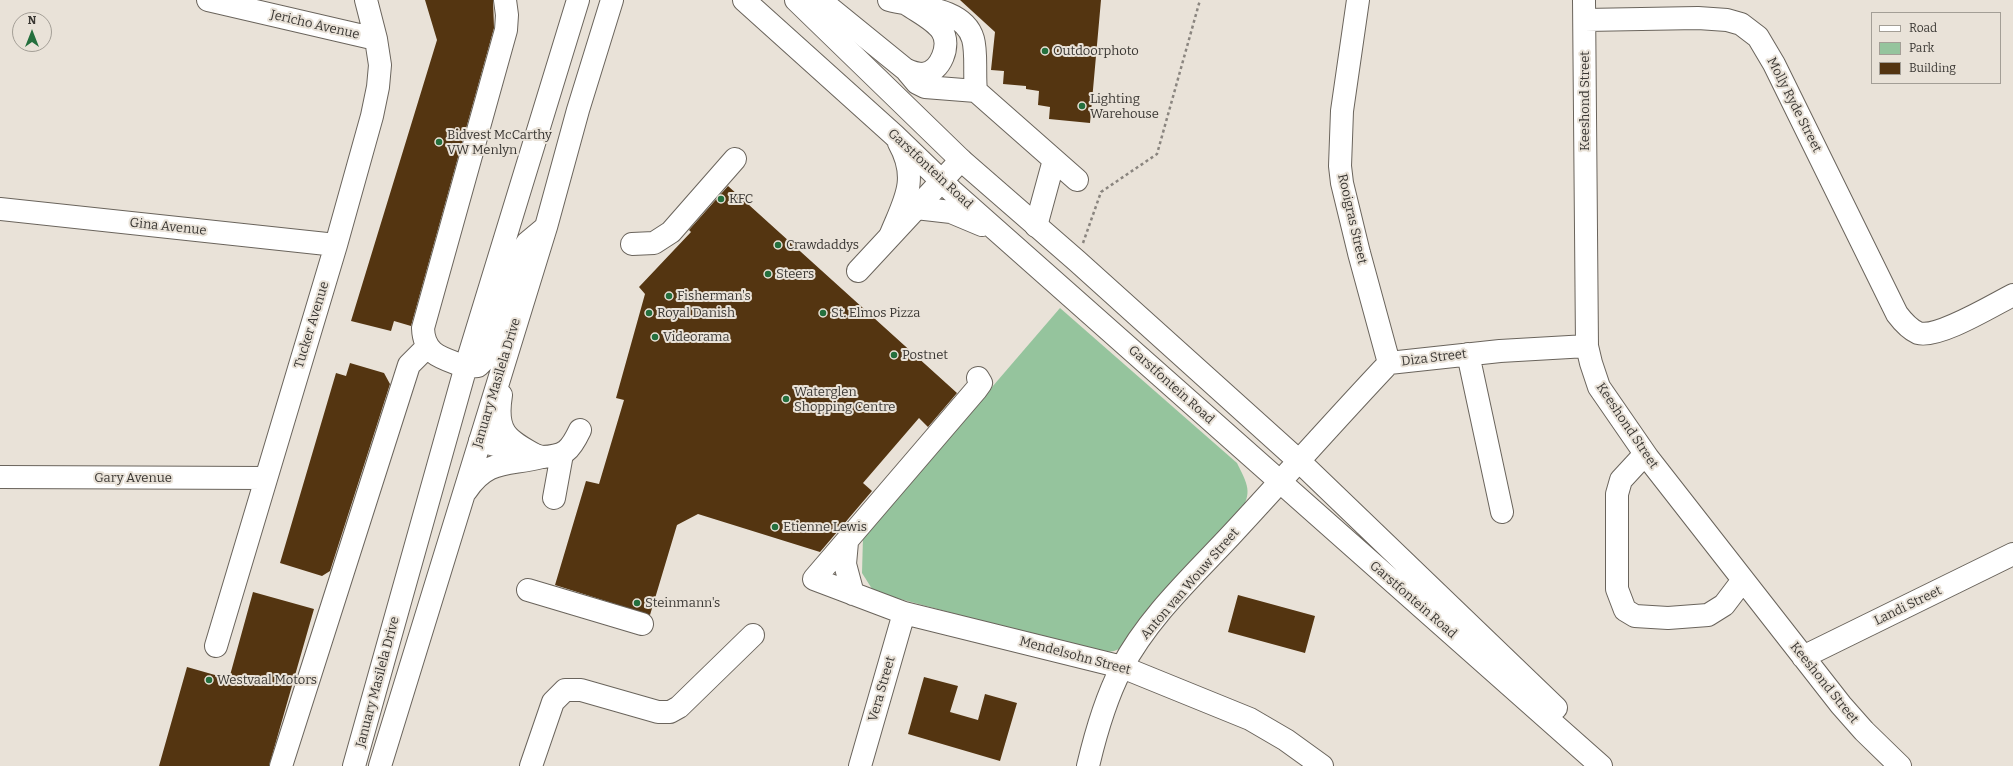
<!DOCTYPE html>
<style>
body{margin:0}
#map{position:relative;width:2013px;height:766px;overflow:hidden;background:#e9e2d8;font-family:Bitter,serif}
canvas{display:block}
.legend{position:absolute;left:1871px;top:12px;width:130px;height:72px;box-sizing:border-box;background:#e9e2d8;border:1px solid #a39e96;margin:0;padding:5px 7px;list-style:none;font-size:12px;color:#3a3733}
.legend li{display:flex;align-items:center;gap:8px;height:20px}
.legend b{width:20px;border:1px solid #a39e96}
.north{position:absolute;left:12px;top:12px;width:40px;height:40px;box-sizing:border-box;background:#e9e2d8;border:1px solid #a39e96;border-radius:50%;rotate:0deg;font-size:11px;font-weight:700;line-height:16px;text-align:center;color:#3a3733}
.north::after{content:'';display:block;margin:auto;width:14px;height:18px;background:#246f3d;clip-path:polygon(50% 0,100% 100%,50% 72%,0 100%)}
</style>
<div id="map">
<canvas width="2013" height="766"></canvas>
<ul class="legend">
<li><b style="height:5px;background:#fff"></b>Road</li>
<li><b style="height:11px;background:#95c49d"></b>Park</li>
<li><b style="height:11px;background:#543511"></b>Building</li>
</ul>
<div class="north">N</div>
</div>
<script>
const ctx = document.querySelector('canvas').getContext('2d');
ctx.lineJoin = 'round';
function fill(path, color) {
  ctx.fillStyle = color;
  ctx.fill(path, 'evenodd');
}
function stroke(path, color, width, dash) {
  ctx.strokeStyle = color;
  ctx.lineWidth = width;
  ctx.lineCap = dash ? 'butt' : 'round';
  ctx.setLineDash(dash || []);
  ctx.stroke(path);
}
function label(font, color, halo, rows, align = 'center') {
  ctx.font = font + ' Bitter,serif';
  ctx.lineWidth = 4;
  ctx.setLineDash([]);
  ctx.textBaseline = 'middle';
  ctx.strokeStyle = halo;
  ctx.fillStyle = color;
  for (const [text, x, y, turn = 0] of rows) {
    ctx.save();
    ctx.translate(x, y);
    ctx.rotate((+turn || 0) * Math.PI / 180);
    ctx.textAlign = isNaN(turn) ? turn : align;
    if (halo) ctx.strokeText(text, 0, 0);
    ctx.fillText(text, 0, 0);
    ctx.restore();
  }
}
fill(new Path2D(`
 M1060 308 1237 463C1250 489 1252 493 1237 518L1127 646 1114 651 1101 653 874 592 862 573 863 537Z`), '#95c49d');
fill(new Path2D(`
 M425 0H493L494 28 411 326 394 321 391 331 351 321 437 40Z
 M960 0H1101L1090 123 1049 119 1050 107 1038 105 1039 91 1026 89V86L1003 84 1004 71 991 70 995 32Z
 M728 186 957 393 928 427 919 418 863 483 872 491 820 552 698 514 677 525 650 615 555 585 586 481 599 484 624 400 616 398 645 294 639 287 691 232 689 230Z
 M350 363 384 373 390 384 330 571 322 576 280 563 336 373 346 376Z
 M253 592 314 609 269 766H159L187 667 229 679Z
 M1238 595 1315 616 1305 653 1228 632Z
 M924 677 958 686 950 712 978 720 985 694 1017 703 1000 761 908 734Z`), '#543511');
const minor = new Path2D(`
 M208 0 376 39
 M820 0 905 69C911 72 917 74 923 74 941 72 951 45 942 31 935 20 918 12 907 4
 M889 0C915 7 964 7 973 39 977 53 974 75 976 91
 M1358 0 1342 111 1340 166 1342 183 1359 253 1389 363
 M1584 0 1587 346 1591 363 1599 387 1648 458 1841 705 1864 731 1900 766
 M1585 20 1698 18 1727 20 1741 24 1758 37 1774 64 1897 314C1903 322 1909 329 1918 333 1938 339 1993 305 2013 295
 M907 71 917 83 925 87 976 91 1077 180
 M0 209 336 245
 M1036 226 1054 160
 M632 244 654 243 671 232 735 159
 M858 271 961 160
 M1468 354 1502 512
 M466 367C443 358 424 356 423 328L506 30 507 15 505 0
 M978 378 981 383 976 390 814 579 904 613 1122 667 1250 719 1286 740 1322 766
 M480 441 542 457C565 456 570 451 580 430
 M1645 454 1621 480 1617 494V589L1625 610 1635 616 1668 618 1708 615 1724 605 1743 580
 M0 477 266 478
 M554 498 562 454
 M847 542 845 564 853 594
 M528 590 642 624
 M216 646 336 245 372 116 378 87 380 65 376 39 366 0
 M1803 657 2013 554
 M281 766 409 365 427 347
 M531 766 553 702 565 690H581L658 712H670L679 707 753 635
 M860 766 904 613
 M1088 766C1096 732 1105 700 1121 669 1148 617 1194 575 1233 533 1285 477 1336 419 1389 363L1500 351 1587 346`);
const major = new Path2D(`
 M744 0 894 135 952 191 1601 766
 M796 0 961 160 1077 261 1299 461 1556 708
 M916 208 951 212 982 225
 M891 234C905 200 919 179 899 143
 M466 367 478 366 483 361 519 256 527 243 545 228
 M501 395C495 432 506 439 537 456
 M466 491C488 458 508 466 542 457
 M354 766 468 359 578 0
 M380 766 546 227 578 110 612 0`);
stroke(minor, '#6a645c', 24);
stroke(major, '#6a645c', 24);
stroke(new Path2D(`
 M1083 243 1101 192 1157 154 1200 0`), '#8a857f', 2.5, [3, 3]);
stroke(minor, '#fff', 22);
stroke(major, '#fff', 22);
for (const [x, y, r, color] of [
 [1045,51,4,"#246f3d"],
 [1082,106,4,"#246f3d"],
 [439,142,4,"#246f3d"],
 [721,199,4,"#246f3d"],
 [778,245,4,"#246f3d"],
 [768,274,4,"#246f3d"],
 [669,296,4,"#246f3d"],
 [649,313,4,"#246f3d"],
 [823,313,4,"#246f3d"],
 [655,337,4,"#246f3d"],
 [894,355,4,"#246f3d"],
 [786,399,4,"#246f3d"],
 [775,527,4,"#246f3d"],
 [637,603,4,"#246f3d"],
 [209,680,4,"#246f3d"]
]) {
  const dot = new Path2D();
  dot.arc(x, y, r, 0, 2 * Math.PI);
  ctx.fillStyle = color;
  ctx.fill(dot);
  stroke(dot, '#e9e2d8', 1.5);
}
label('13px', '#3a3733', '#e9e2d8', [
 ["Jericho Avenue",315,25,13],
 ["Keeshond Street",1585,101,-90],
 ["Molly Ryde Street",1794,105,63],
 ["Garstfontein Road",930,169,43],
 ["Rooigras Street",1352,219,77],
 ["Gina Avenue",168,227,6],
 ["Tucker Avenue",312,325,-73],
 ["Diza Street",1434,358,-7],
 ["January Masilela Drive",497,383,-73],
 ["Garstfontein Road",1171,385,42],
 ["Keeshond Street",1627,426,56],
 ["Gary Avenue",133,478],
 ["Anton van Wouw Street",1190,584,-49],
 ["Garstfontein Road",1413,600,41],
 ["Landi Street",1908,606,-26],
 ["Mendelsohn Street",1075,656,15],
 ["January Masilela Drive",378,682,-75],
 ["Keeshond Street",1824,683,51],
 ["Vera Street",882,689,-74]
]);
label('13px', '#3a3733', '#e9e2d8', [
 ["Outdoorphoto",1053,51],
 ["Lighting",1090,99],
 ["Warehouse",1090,114],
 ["Bidvest McCarthy",447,135],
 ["VW Menlyn",447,150],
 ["KFC",729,199],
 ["Crawdaddys",786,245],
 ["Steers",776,274],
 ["Fisherman's",677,296],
 ["Royal Danish",657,313],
 ["St. Elmos Pizza",831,313],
 ["Videorama",663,337],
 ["Postnet",902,355],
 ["Waterglen",794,392],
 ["Shopping Centre",794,407],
 ["Etienne Lewis",783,527],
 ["Steinmann's",645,603],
 ["Westvaal Motors",217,680]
], 'left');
</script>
